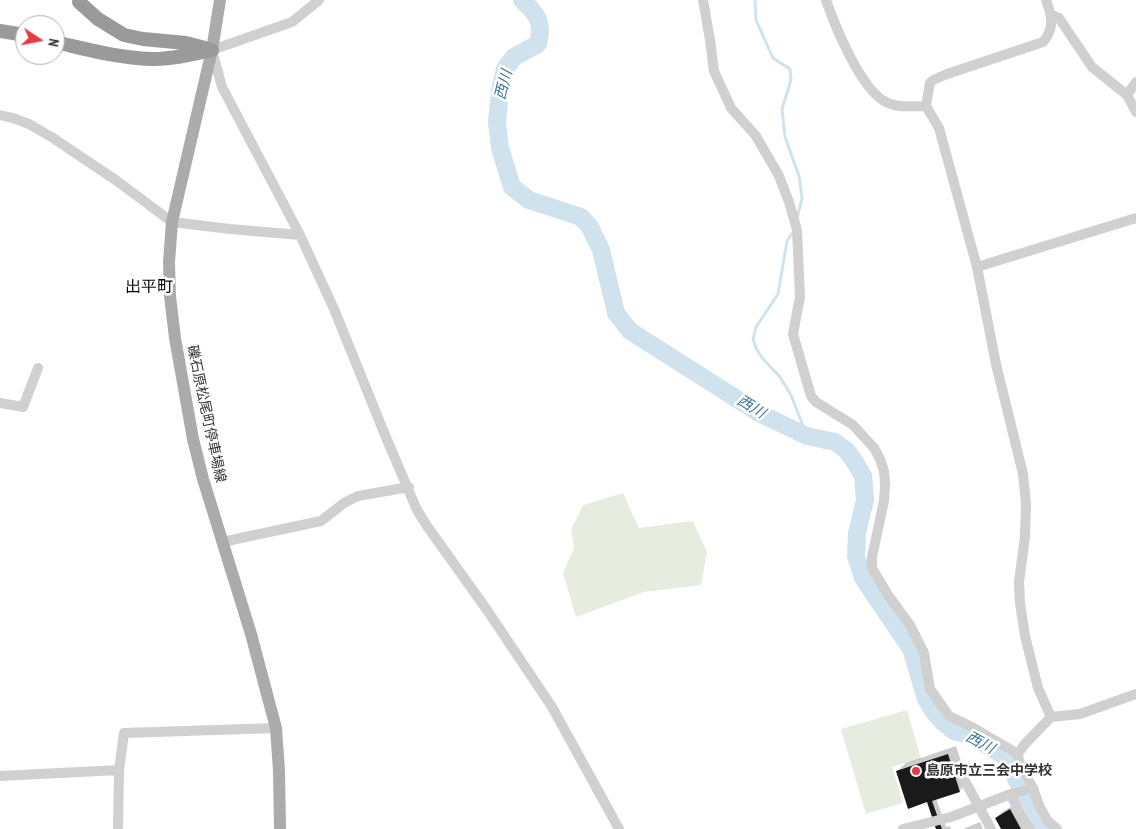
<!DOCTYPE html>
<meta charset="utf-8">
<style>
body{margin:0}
#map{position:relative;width:1136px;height:829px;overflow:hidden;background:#fff;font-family:"PT Sans Narrow",sans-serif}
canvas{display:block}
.north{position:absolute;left:15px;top:15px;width:50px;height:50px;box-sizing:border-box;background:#fff;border:1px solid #adadad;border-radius:50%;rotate:101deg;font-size:14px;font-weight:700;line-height:20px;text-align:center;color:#333}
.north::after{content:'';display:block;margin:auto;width:18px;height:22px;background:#e63946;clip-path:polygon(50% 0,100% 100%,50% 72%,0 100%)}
</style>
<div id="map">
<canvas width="1136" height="829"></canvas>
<div class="north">N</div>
</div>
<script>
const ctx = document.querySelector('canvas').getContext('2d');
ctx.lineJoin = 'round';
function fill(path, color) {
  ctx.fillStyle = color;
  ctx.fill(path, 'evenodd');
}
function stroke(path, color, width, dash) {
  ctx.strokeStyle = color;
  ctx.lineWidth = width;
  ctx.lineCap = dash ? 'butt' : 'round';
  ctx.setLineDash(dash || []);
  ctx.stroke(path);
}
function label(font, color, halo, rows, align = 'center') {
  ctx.font = font + ' "PT Sans Narrow","Noto Sans JP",sans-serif';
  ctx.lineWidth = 5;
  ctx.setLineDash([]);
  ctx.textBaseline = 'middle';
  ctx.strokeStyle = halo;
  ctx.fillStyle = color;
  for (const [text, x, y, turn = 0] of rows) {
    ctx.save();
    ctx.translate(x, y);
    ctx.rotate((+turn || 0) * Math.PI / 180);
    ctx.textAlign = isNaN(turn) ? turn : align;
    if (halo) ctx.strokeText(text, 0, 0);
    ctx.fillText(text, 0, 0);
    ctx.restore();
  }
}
fill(new Path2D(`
 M623 493 639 528 693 521 707 552 701 585 644 592 576 617 563 573 574 548 571 530 583 505Z
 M907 710 921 759 892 767 903 803 866 814 841 729Z`), '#e6ecdf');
fill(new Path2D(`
 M956 746 968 782 959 791 936 798 946 827 950 826 951 829H937L929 803 897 771 906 763Z
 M1016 804 1028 825 1023 829H1002L996 818 1002 812Z
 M980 822 983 829H964L965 828Z`), '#0003');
stroke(new Path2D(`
 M755 0 756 20 773 58 790 69 791 80 782 109 785 137 799 176 802 198 797 219
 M793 232 787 241 778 294 756 327 753 339 757 350 763 359 780 377 791 395 807 436`), '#cfe2ee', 3);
stroke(new Path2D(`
 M522 0C537 14 544 22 538 44L514 57 505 69 500 91 497 122 500 148 512 187 529 200 581 217 590 227 601 250 616 313 630 331 759 413 807 436 835 442 846 450 855 462 863 476 865 500 857 533 856 556 863 578 911 649 926 699 934 712 942 721 954 731 972 736 989 746 1004 756 1011 767 1036 824 1040 829`), '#cfe2ee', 18);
fill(new Path2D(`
 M948 754 960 792 932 801 942 829H936L927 802 908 809 896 771Z
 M1010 809 1021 829H1001L995 818Z`), '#1a1a1a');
stroke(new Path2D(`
 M319 0 292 22 212 50 222 87 300 235 334 309 385 435 417 510 427 526 487 610 552 707 619 829
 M703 0 710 40 714 71 731 108 756 136 779 176 789 202 797 230 800 297 793 334 811 396 816 402 853 425 874 448 880 459 884 471 885 484 884 501 872 557V568L888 595 910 625 924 653 930 689 949 716 972 727 1018 754
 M826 0C835 26 862 93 888 103 899 108 914 106 926 106
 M1046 0C1052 16 1055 28 1043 42L947 74 933 80 930 83 926 106 939 128 977 267 996 364 1023 474 1026 504 1025 536 1019 582 1020 603 1025 636 1038 688 1051 717
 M1052 15 1059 18 1092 67 1127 95 1136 112
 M1127 95 1136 82
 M0 115 13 118 29 124 53 138 117 181 172 222 230 229 300 235
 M977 267 1136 218
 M0 403 23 407 38 368
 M222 542 321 521 344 503 358 496 409 487
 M959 770 991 829
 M0 776 119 770
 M1011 794 1019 813 1030 829
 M118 829 119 770 124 733 276 728
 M903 829 951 817 1011 794 1033 788
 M1057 829 1047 820 1039 805 1033 788 1019 762 1018 754 1024 745 1051 717 1080 714 1136 694`), '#d0d0d0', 10);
stroke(new Path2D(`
 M220 0 212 50 172 222 169 262 170 296 175 338 193 439 203 479 251 634 276 728 279 771 280 829`), '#ababab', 12);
stroke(new Path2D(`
 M79 2 98 19 124 35 143 39 186 43 209 49
 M0 31 25 35
 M55 42C86 49 118 58 151 59 171 60 192 54 212 50`), '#9a9a9a', 14);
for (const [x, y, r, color] of [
 [916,771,5,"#e63946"]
]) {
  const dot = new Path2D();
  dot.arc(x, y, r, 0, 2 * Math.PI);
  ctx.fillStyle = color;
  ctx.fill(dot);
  stroke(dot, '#fff', 2);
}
label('14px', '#333', '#fff', [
 ["礫石原松尾町停車場線",206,414,78]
]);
label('bold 14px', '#333', '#fff', [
 ["島原市立三会中学校",926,771]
], 'left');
label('italic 15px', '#3f7597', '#fff', [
 ["西川",504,85,-76],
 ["西川",751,407,31],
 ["西川",980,743,28]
]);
label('16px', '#000', '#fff', [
 ["出平町",149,287]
]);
</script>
